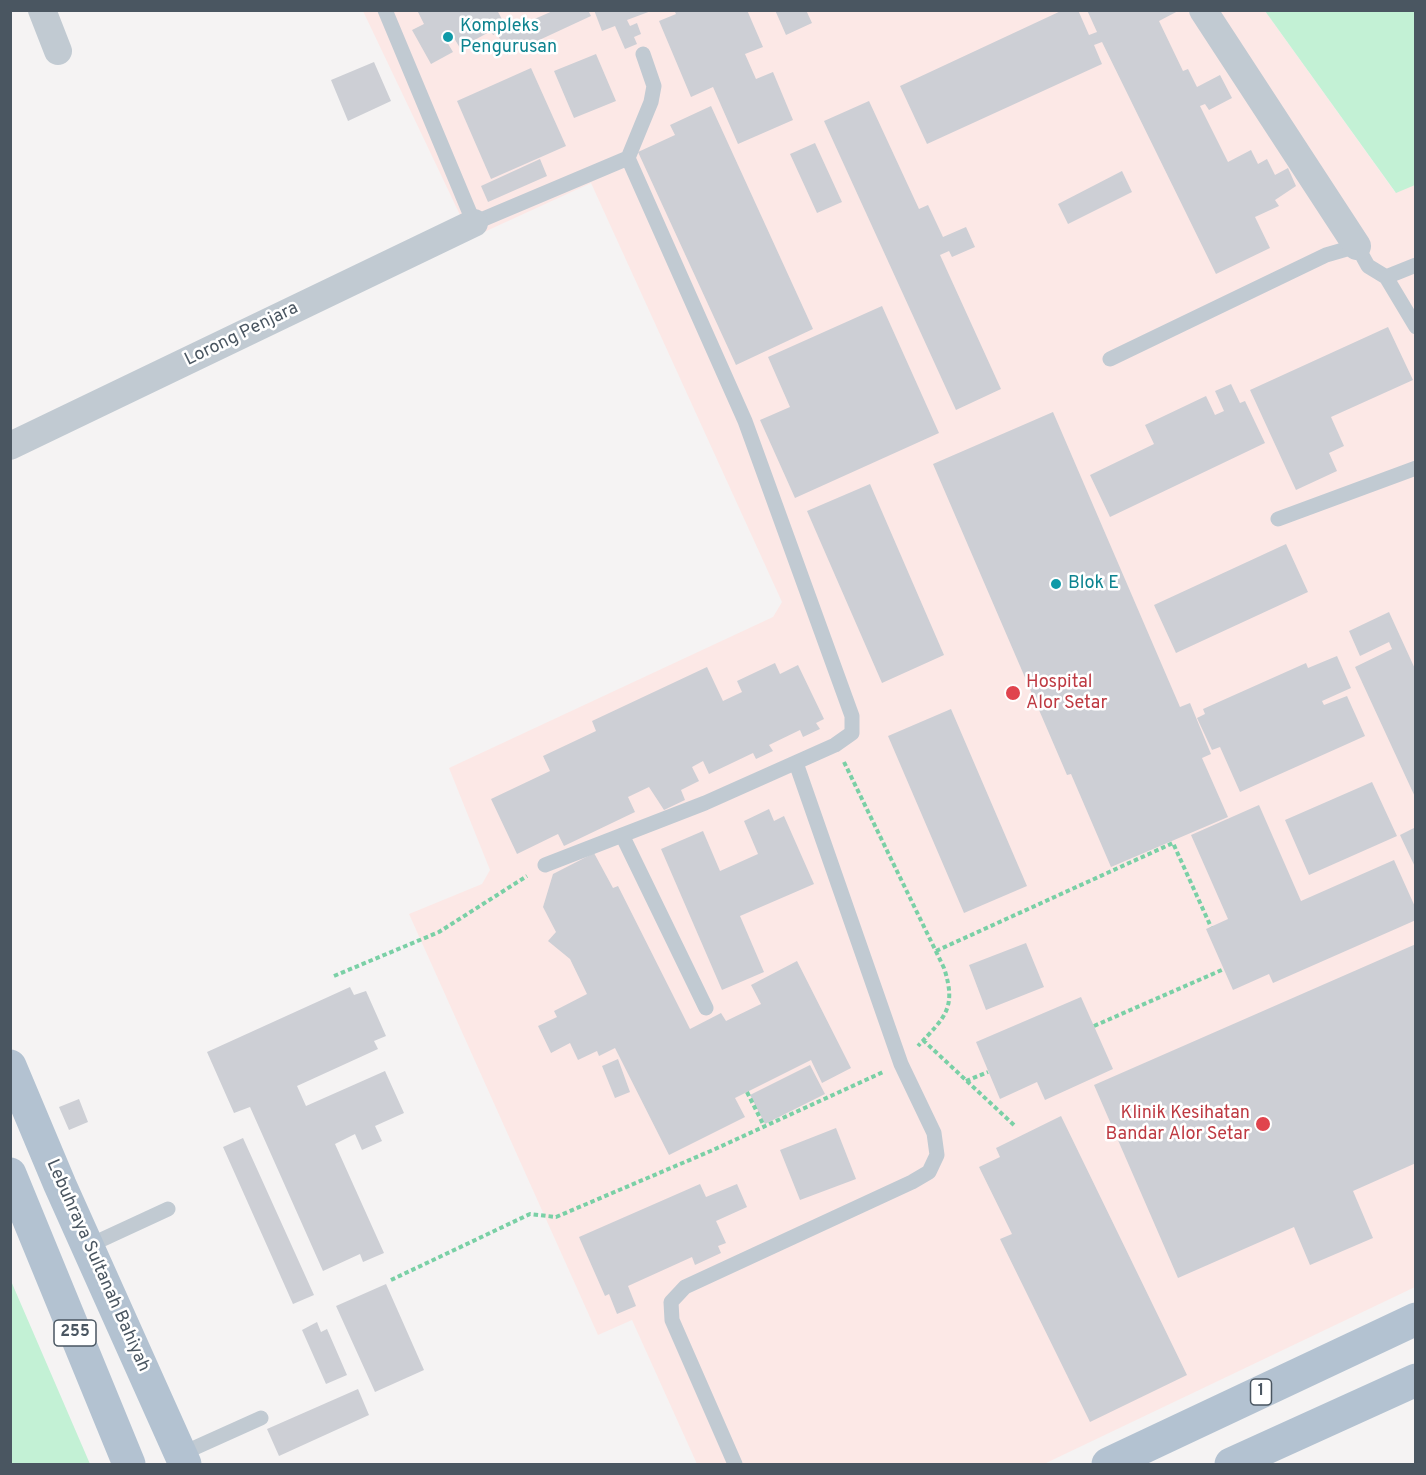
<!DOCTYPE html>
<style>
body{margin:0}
#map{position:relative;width:1426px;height:1475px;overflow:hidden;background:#f5f3f3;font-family:Overpass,sans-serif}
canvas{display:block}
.frame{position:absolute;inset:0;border:12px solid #4a5661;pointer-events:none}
</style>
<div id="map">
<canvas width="1426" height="1475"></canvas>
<div class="frame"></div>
</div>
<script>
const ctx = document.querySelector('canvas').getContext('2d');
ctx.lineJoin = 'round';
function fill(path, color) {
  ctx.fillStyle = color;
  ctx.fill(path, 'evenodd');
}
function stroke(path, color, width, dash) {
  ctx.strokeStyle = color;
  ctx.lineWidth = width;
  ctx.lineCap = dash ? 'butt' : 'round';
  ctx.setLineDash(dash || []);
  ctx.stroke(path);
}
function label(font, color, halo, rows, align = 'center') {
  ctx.font = font + ' Overpass,sans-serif';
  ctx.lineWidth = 5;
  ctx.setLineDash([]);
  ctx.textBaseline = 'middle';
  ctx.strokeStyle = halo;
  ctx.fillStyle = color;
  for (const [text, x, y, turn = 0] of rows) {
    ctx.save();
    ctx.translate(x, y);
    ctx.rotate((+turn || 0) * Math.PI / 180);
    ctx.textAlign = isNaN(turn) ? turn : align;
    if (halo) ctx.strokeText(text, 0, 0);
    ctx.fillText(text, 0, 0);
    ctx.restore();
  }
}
fill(new Path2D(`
 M363 11H1265L1395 192 1415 185V1287L1044 1464H697L632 1320 598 1335 409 914 482 884 490 870 449 768 773 617 782 602 591 183 471 238Z`), '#fce8e6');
fill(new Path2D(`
 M1265 11H1415V185L1396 193Z
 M10 1281H11L90 1464H11Z`), '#c3f1d5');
fill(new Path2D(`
 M417 10H497L504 23 500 25 502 29 493 35 491 31 460 48 454 38 447 42 453 52 431 64 412 30 424 24Z
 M555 10H588L591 16 507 55 498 35Z
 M594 10H651V11L627 20 630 26 637 23 641 34 634 37 637 44 625 49 615 26 602 31Z
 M674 10H747L763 47 745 54 756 79 773 72 793 120 738 144 713 87 691 97 659 21 676 14Z
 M775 10H806L812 23 786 35Z
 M1063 10H1078L1089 35 1097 32 1087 10H1180L1159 21 1183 71 1188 69 1197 87 1220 75 1232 98 1209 110 1205 104 1200 106 1228 162 1251 150 1258 164 1267 159 1275 175 1288 168 1296 186 1275 200 1279 206 1255 217 1270 248 1216 274 1102 42 1094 45 1102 64 927 144 900 86Z
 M596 54 616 101 574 118 554 71Z
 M374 62 391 101 348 121 331 80Z
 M531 68 566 146 491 179 457 101Z
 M869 101 919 209 928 205 943 237 966 227 975 247 952 257 949 251 940 255 1001 389 956 410 824 121Z
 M711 106 813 329 736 365 638 152 675 135 670 125Z
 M815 143 842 202 817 213 790 154Z
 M540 159 547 176 488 202 481 186Z
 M1122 171 1132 192 1068 224 1058 204Z
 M882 306 939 433 795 498 760 420 790 407 768 357Z
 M1388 327 1413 380 1331 417 1344 446 1329 453 1337 471 1296 490 1250 390Z
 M1231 384 1240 403 1245 401 1265 443 1110 517 1090 475 1154 444 1145 425 1206 396 1215 415 1224 411 1215 391Z
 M1053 412 1180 707 1190 703 1211 754 1202 758 1228 817 1111 867 1071 774 1067 775 933 464Z
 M870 484 944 655 882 683 807 511Z
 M1286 544 1308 592 1176 653 1154 605Z
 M1389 612 1416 671V799L1355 667 1392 649 1389 642 1360 656 1349 631Z
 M1337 656 1351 688 1322 701 1324 705 1347 696 1365 736 1240 792 1220 747 1212 750 1197 718 1205 714 1203 709 1306 663 1308 668Z
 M775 663 780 674 798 665 824 719 816 723 820 729 803 737 800 730 769 745 773 751 756 759 753 753 709 774 703 761 692 767 699 781 681 790 685 800 664 810 649 787 628 797 635 812 564 846 558 834 517 854 491 799 550 771 543 756 596 731 592 721 707 667 723 701 742 692 737 681Z
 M951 709 1027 886 964 913 888 736Z
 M1372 782 1397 836 1309 875 1285 820Z
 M1259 805 1301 901 1394 860 1416 909V920L1273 983 1269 974 1233 990 1206 929 1228 919 1191 835Z
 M769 809 774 821 784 816 814 884 740 916 764 972 722 990 661 849 703 831 720 871 758 854 744 821Z
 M1416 827V869L1400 835Z
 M594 853 613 888 618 886 690 1029 721 1013 726 1021 761 1004 751 985 797 961 851 1068 822 1083 811 1060 735 1098 745 1117 669 1155 615 1048 599 1056 597 1051 578 1060 570 1043 551 1053 538 1026 557 1017 554 1011 587 994 570 959 548 941 556 932 543 907 553 874Z
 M1026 943 1044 987 986 1010 969 965Z
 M1416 944V1163L1353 1191 1373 1238 1310 1265 1294 1227 1178 1278 1094 1085Z
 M350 987 354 995 366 991 386 1036 374 1041 378 1049 297 1086 306 1106 385 1071 404 1113 375 1126 382 1141 362 1150 355 1134 335 1144 384 1253 363 1262 360 1254 323 1271 250 1107 234 1113 207 1052Z
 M1081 997 1113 1069 1045 1100 1037 1082 1000 1099 976 1042Z
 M618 1059 630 1092 615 1098 602 1066Z
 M810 1065 825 1094 765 1124 750 1095Z
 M79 1099 88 1122 69 1130 59 1107Z
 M1061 1116 1187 1375 1090 1422 1000 1239 1012 1234 979 1167 1000 1157 996 1148Z
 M836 1128 856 1179 800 1200 780 1150Z
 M243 1138 314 1295 293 1304 223 1147Z
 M700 1184 706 1197 737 1184 747 1207 716 1221 726 1243 718 1246 721 1253 695 1265 692 1257 628 1286 636 1306 617 1314 609 1294 605 1296 579 1237Z
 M386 1284 424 1370 375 1392 336 1306Z
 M317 1322 321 1332 327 1329 347 1375 326 1384 302 1330Z
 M358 1389 369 1415 279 1456 267 1429Z`), '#cdcfd5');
stroke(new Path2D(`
 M844 762 944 968C957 1008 945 1017 918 1046
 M936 951 1173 843 1211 927
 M334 976 439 932 527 876
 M1094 1026 1224 969
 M923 1040 1015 1126
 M966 1081 988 1072
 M747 1092 764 1126
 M391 1280 530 1214 556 1217 713 1150 883 1072`), '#7ad0a6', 4, [4.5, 3]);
stroke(new Path2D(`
 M385 10 474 223 628 158 651 102 654 86 643 54
 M1386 277 1416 265
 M1110 359 1326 255 1357 246 1368 266 1386 277 1416 327
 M1278 519 1416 468
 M622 835 706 1008
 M545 865 705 803 835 745 852 733V716L745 421 628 158
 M88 1246 168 1209
 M181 1454 261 1418
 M735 1464 672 1320 671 1302 685 1287 912 1182 929 1172 937 1155 934 1133 901 1064 796 763`), '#c1cad2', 15);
stroke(new Path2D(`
 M42 10 58 51
 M1203 10 1357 246
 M10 446 474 223`), '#c1cad2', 28);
stroke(new Path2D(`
 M10 1066 60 1185 185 1464
 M10 1174 129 1464
 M1108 1464 1416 1319
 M1231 1464 1416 1380`), '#b3c2d1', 33);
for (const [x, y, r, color] of [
 [448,37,6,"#0f9aa8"],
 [1056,584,6,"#0f9aa8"],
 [1013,693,8,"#e0444e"],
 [1263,1124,8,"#e0444e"]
]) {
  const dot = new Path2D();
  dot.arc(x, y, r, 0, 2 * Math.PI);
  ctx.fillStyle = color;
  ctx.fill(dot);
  stroke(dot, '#fff', 2);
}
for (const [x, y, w] of [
 [75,1333,42],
 [1261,1392,21]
]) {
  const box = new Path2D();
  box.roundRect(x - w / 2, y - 13, w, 26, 4.5);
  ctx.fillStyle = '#fff';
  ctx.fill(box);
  stroke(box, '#4a5661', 1.5);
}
label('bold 16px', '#4a5661', null, [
 ["255",75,1333],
 ["1",1261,1392]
]);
label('18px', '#0d838f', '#fff', [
 ["Kompleks",460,27],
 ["Pengurusan",460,48],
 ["Blok E",1068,584]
], 'left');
label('18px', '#4a5661', '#fff', [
 ["Lorong Penjara",242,335,-26],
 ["Lebuhraya Sultanah Bahiyah",97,1266,66]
]);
label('18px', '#be3a42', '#fff', [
 ["Hospital",1026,683],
 ["Alor Setar",1026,704],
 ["Klinik Kesihatan",1250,1114,"right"],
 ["Bandar Alor Setar",1250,1135,"right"]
], 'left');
</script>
